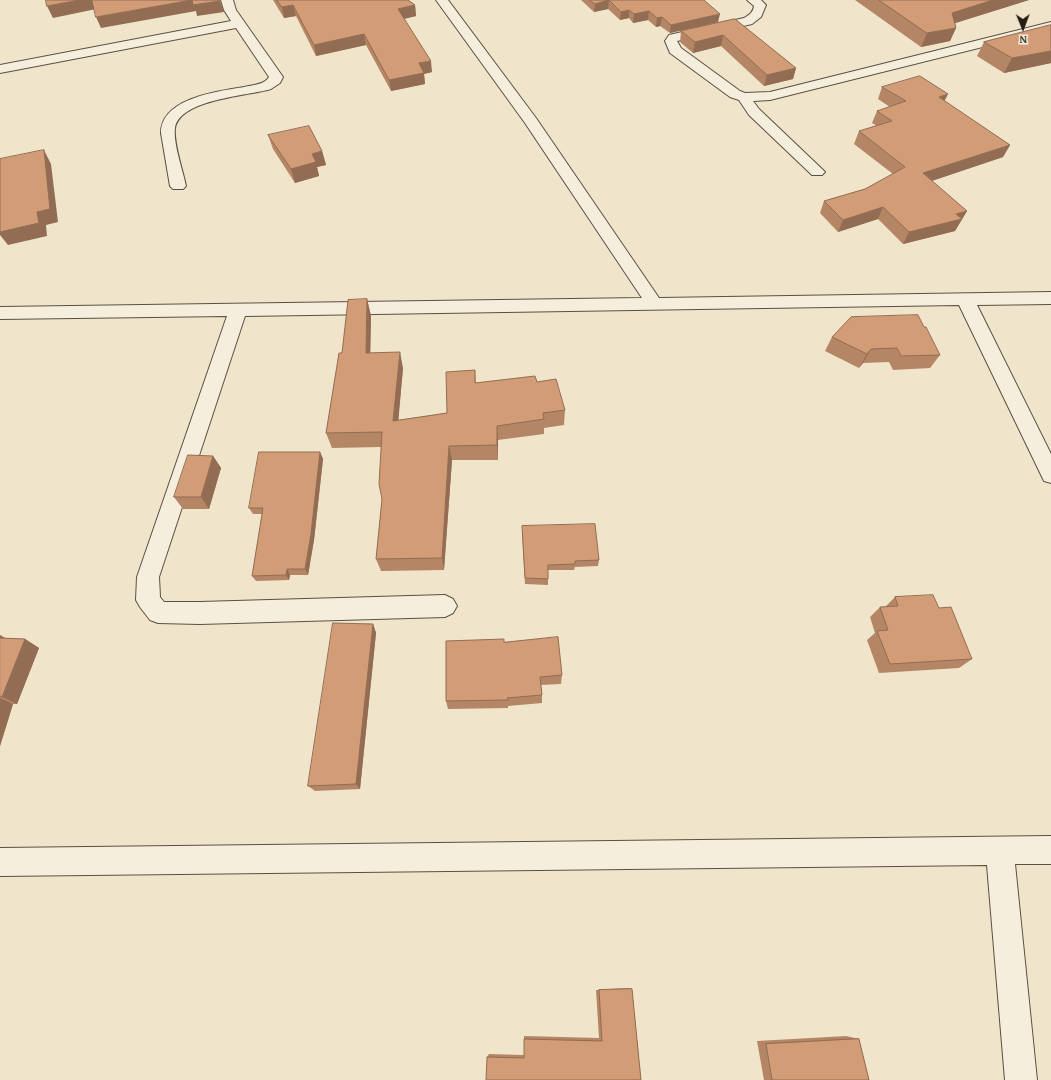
<!DOCTYPE html>
<style>
body{margin:0}
#map{position:relative;width:1051px;height:1080px;overflow:hidden;background:#f0e5ca;font-family:"Gentium Book Plus",serif}
canvas{display:block}
.north{position:absolute;left:1003px;top:8px;width:40px;height:40px;-webkit-text-stroke:3px #f5eedd;paint-order:stroke;rotate:179deg;font-size:11px;font-weight:700;line-height:16px;text-align:center;color:#281f14}
.north::after{content:'';display:block;margin:auto;width:14px;height:18px;background:#281f14;clip-path:polygon(50% 0,100% 100%,50% 72%,0 100%)}
</style>
<div id="map">
<canvas width="1051" height="1080"></canvas>
<div class="north">N</div>
</div>
<script>
const ctx = document.querySelector('canvas').getContext('2d');
ctx.lineJoin = 'round';
function stroke(path, color, width, dash) {
  ctx.strokeStyle = color;
  ctx.lineWidth = width;
  ctx.lineCap = dash ? 'butt' : 'round';
  ctx.setLineDash(dash || []);
  ctx.stroke(path);
}
function fill(path, color) {
  ctx.fillStyle = color;
  ctx.fill(path, 'evenodd');
}
const street = new Path2D(`
 M221 0H233L236 10 283 77 280 83 271 89C248 96 180 99 175 128 173 144 183 170 186 186L183 189H173L170 186 161 133C161 98 219 91 244 87 252 85 264 85 269 77L236 28 0 73V65L231 21 224 10Z
 M436 0H448L536 118 659 298 1051 292V304L977 305 1051 454V483L1044 481 959 305 245 316 159 577 160 597 164 602H200L445 595 453 599 457 606 453 613 445 617 200 624 158 623 150 620 140 607 136 600 137 577 227 316 0 319V307L642 298 525 123Z
 M747 0H761L766 5 761 17 752 24 677 41 681 48 740 91 745 93 770 92 1051 22V30L770 100 753 101 759 109 822 169 825 172 822 175H812L749 115 739 100 730 97 670 53 665 41 669 35 744 18C749 15 753 13 754 6Z
 M1051 836V864H1015L1037 1080H1005L987 865 0 876V848Z`);
stroke(street, '#5a5042', 2);
fill(street, '#f5eedd');
fill(new Path2D(`
 M273 0H408L415 5 416 16 404 19 432 72 424 74 425 84 391 91 366 45 316 56 296 16 284 18Z
 M581 0H704L718 22 670 33 660 26 656 27 648 20 633 23 629 18 620 20 608 9 594 12Z
 M855 0H1029L955 23 956 28 950 41 921 47Z
 M735 19 796 68 793 79 764 86 721 46 693 53 680 42 681 31Z
 M1051 25V63L1004 73 977 56 984 42Z
 M882 87 944 101 1010 145 1003 157 931 181 967 211 955 231 903 244 878 219 838 232 820 213 824 201 865 189 893 174 854 144 859 131 877 126 872 123 877 111 890 107 878 99Z
 M268 135 322 151 326 165 317 167 319 176 295 183 273 149Z
 M367 299 371 316 370 353 403 368 398 420 447 413 475 370 476 383 537 382 565 410 564 425 544 428V434L498 440V460H452L444 570 381 571 376 559 382 499 381 447 332 448 326 433Z
 M924 327 940 355 930 368 893 370 889 362 863 363 859 368 825 351 832 337Z
 M320 452 323 459 314 540 308 575H290L289 580 256 581 252 576 262 514H253L249 508Z
 M213 456 221 468 209 509H183L174 497Z
 M522 532 599 560 598 566 575 567 574 570H548V585L525 584Z
 M895 597 939 608 972 659 959 668 879 673 867 640 875 633 870 617 880 607H885Z
 M373 624 376 633 360 789 315 791 308 786Z
 M0 635 5 638 25 639 39 648 17 704H13L0 746Z
 M504 642 562 675 561 684 541 685 542 695V703L508 706V708L448 709 446 701Z
 M628 988 632 989 641 1080 487 1057 489 1054 524 1055V1036L599 1038 596 990Z
 M846 1036 859 1039 869 1080H764L757 1041Z`), '#b48665');
fill(new Path2D(`
 M80 0H98L101 8 53 18 47 6Z
 M192 0 220 1 224 12 197 16 196 11 101 28 96 17Z
 M609 0 608 9 594 12 595 4Z
 M993 0H1029L946 26 952 13Z
 M293 5 296 16 284 18 282 7Z
 M415 5 416 16 399 20 398 9Z
 M629 10V18L620 20 621 12Z
 M649 11 648 20 633 23 634 14Z
 M720 14 718 22 670 33 671 25Z
 M662 17 660 26 656 27 657 18Z
 M956 28 950 41 921 47 927 33Z
 M364 34 366 45 316 56 314 45Z
 M723 35 721 46 693 53 695 42Z
 M1051 51V63L1004 73 1012 58Z
 M431 61 432 72 424 74 425 84 391 91 389 80 419 63Z
 M796 68 793 79 764 86 767 75Z
 M948 94 942 106 939 97Z
 M1010 145 1003 157 917 186 923 173Z
 M44 150 51 164 58 222 46 225 47 236 8 245 0 235V232Z
 M322 151 326 165 317 167 319 176 295 183 291 169 312 154Z
 M883 207 878 219 838 232 843 220Z
 M967 211 955 231 903 244 909 232 956 214Z
 M367 299 371 316 370 369 366 353Z
 M871 349 863 363 859 368 867 354Z
 M400 352 403 368 397 436 393 421Z
 M497 426 498 440V460L497 445Z
 M449 446 452 460 444 570 442 558Z
 M320 452 323 459 314 540 308 575 305 569Z
 M213 456 221 468 209 509 201 497Z
 M287 569 290 575 289 580 286 575Z
 M373 624 376 633 360 789 356 784Z
 M0 635 13 643 0 640Z
 M25 639 39 648 17 704 2 697Z
 M0 698 13 704 0 746Z`), '#926d53');
const building = new Path2D(`
 M46 0H80L47 6Z
 M92 0H220V1L193 5 192 0 96 17Z
 M277 0H408L415 5 398 9 431 61 419 63 424 73 389 80 364 34 314 45 293 5 282 7Z
 M590 0H704L720 14 671 25 662 17 657 18 649 11 634 14 629 10 621 12 609 0 595 4Z
 M879 0H993L952 13 956 28 927 33Z
 M735 19 796 68 767 75 723 35 695 42 681 31Z
 M1051 25V51L1012 58 984 42Z
 M920 76 948 94 939 97 1010 145 923 173 967 211 956 214 962 219 909 232 883 207 843 220 824 201 865 189 905 167 859 131 892 121 877 111 906 101 882 87Z
 M309 126 322 151 312 154 316 162 291 169 268 135Z
 M44 150 50 209 37 212 39 223 0 232V159Z
 M367 299 366 353 400 352 393 421 447 413 446 372 475 370V383L535 376 537 382 556 379 565 410 543 413 544 419 497 426V445L449 446 442 558 376 559 382 499 379 484 382 432 326 433 339 353H342L348 300Z
 M918 315 924 327H926L940 355 901 356 897 348 871 349 867 354 832 337 851 317Z
 M259 452H320L311 534 305 569H287L286 575 252 576 263 508H249Z
 M188 455 213 456 201 497H174Z
 M595 524 599 560 575 561V564L548 565V579L525 578 522 526Z
 M933 595 939 608 951 607 972 659 890 664 877 631 888 630 880 607 898 606 895 597Z
 M333 623 373 624 356 784 308 786Z
 M558 637 562 675 540 677 542 695 507 698 508 700 446 701V641L504 639V642Z
 M0 638 25 639 2 697 0 696Z
 M632 989 641 1080H486L487 1057 524 1058V1039L602 1041 599 990Z
 M859 1039 869 1080H772L766 1044Z`);
fill(building, '#d19c76');
stroke(building, '#926d53', 1);
</script>
